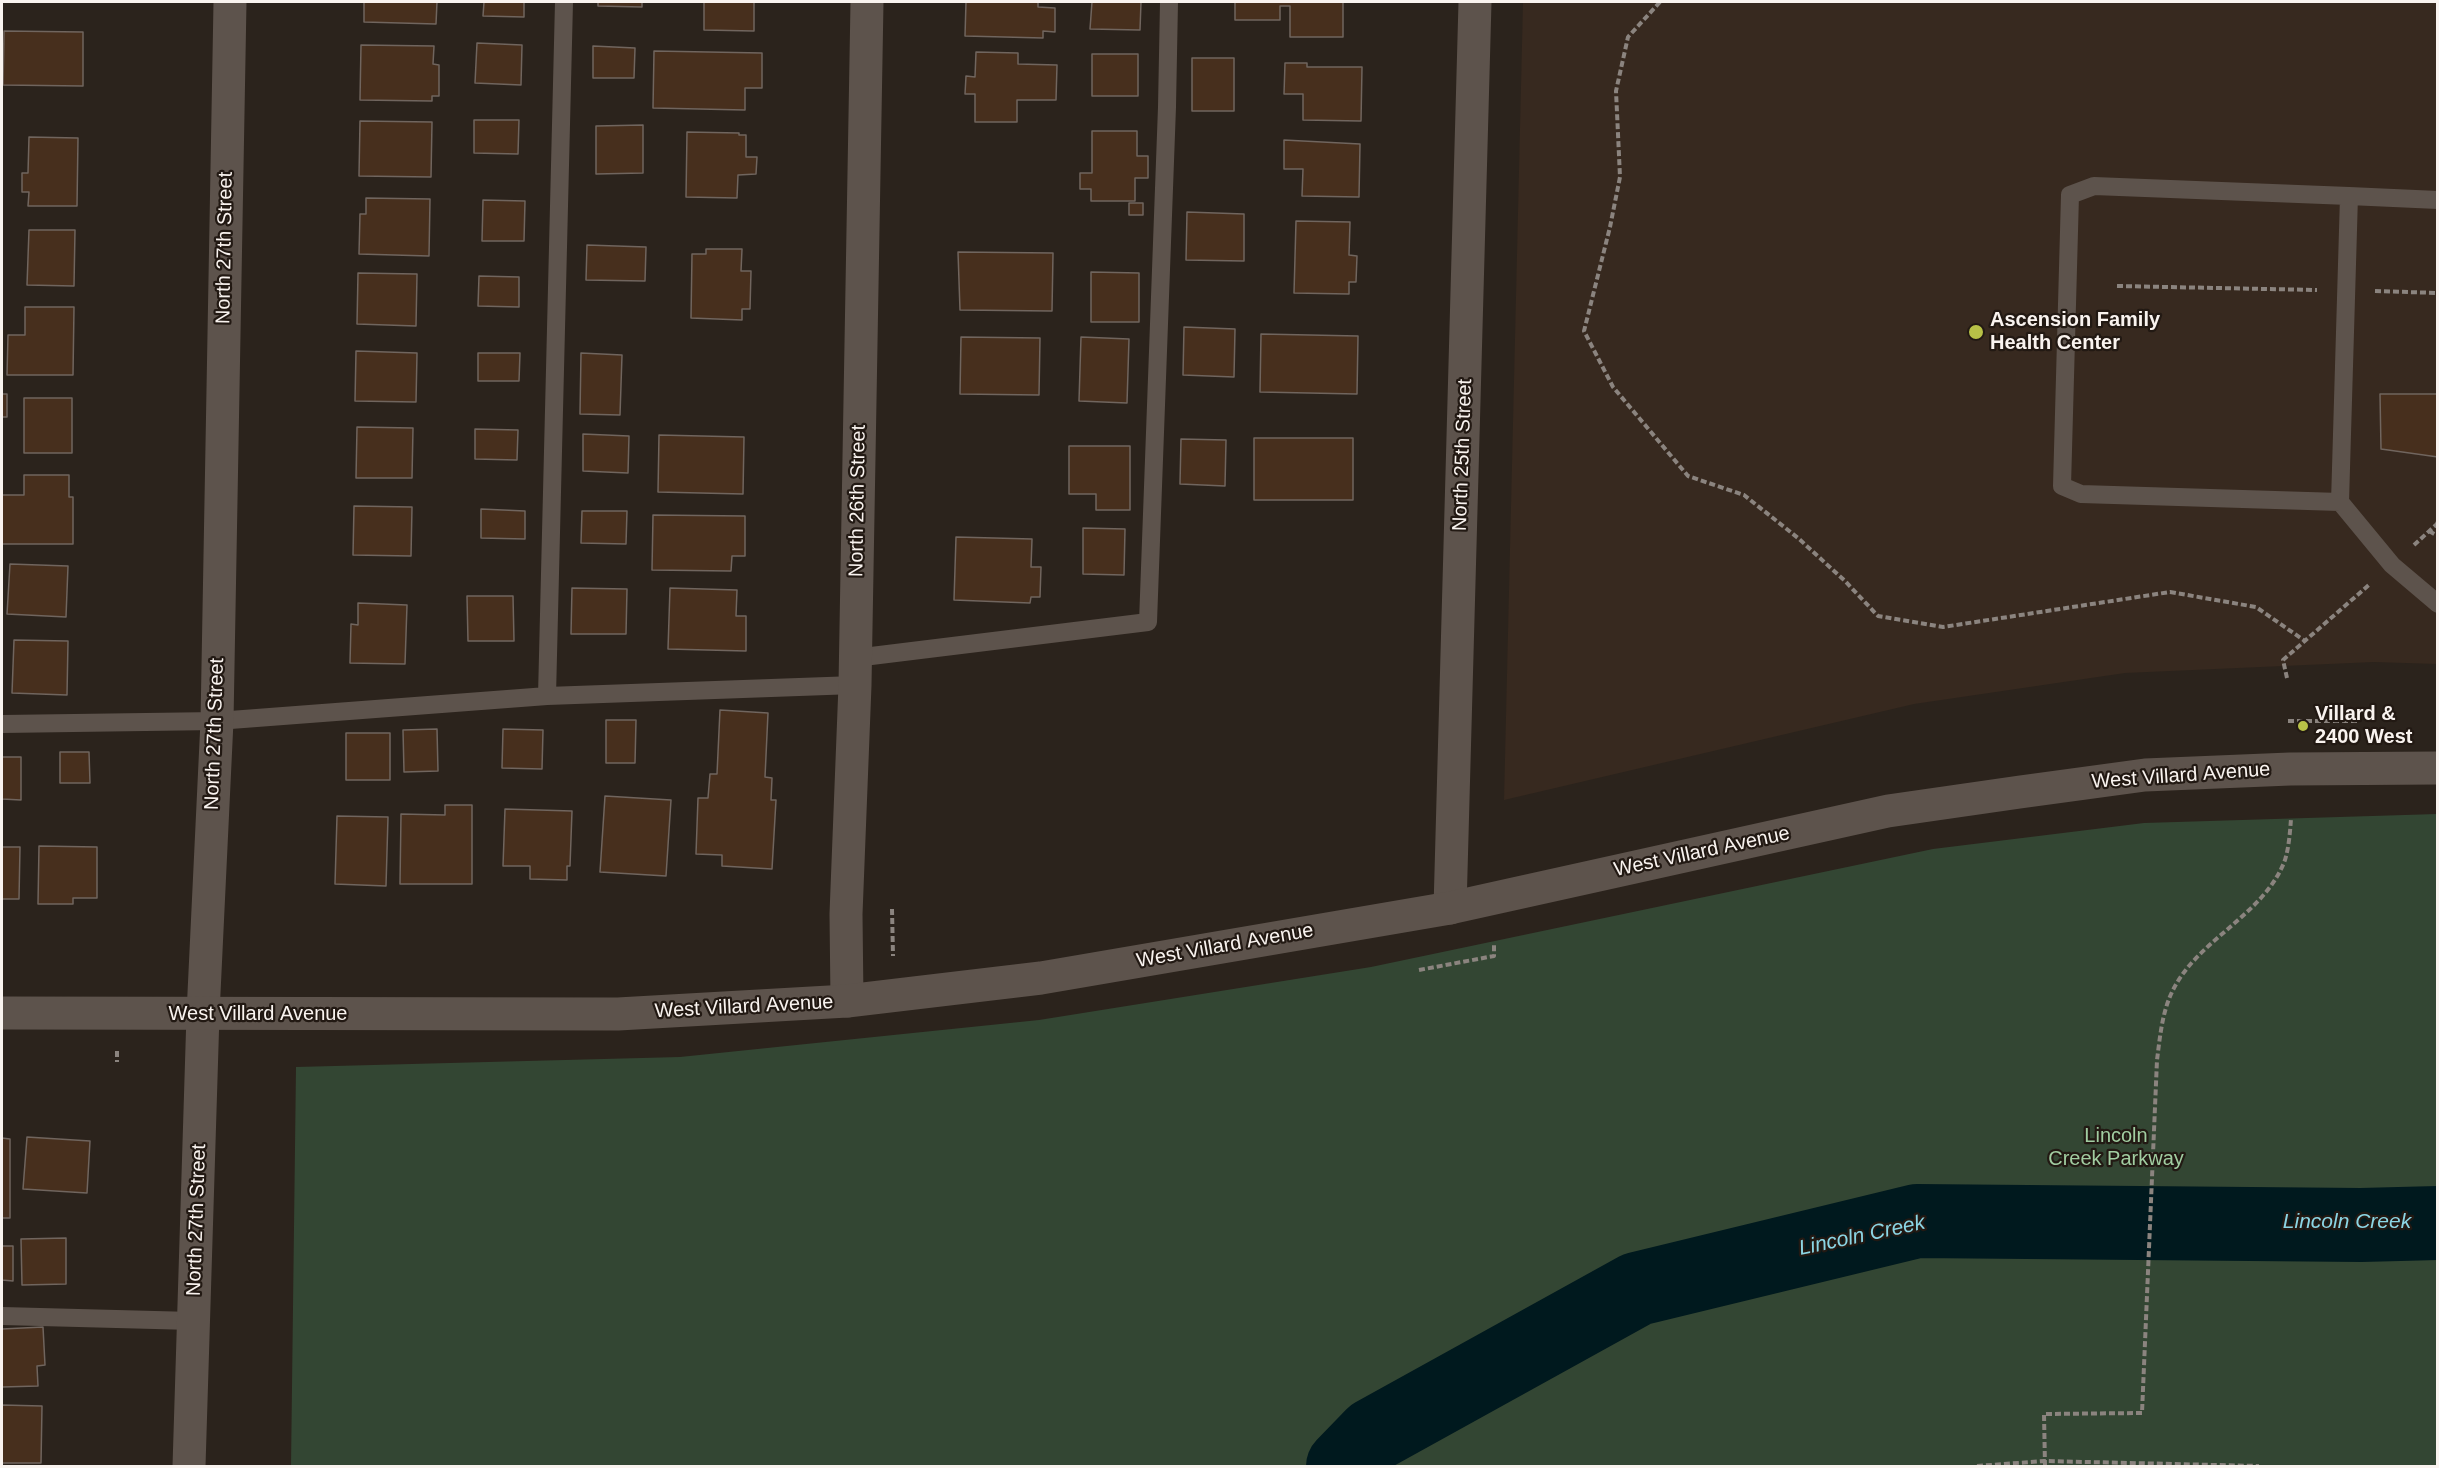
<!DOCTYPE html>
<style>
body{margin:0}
#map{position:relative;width:2439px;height:1468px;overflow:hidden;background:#2b231c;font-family:Arial,sans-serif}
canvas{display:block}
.frame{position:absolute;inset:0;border:3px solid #f9f3ef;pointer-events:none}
</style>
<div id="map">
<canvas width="2439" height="1468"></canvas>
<div class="frame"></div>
</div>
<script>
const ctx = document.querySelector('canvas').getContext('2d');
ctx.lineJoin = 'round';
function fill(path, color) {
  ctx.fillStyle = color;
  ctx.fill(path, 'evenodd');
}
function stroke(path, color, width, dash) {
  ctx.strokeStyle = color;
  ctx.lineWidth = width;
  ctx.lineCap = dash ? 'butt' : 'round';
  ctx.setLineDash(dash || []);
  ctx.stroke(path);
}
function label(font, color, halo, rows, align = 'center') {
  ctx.font = font + ' Arial,sans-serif';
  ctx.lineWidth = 4.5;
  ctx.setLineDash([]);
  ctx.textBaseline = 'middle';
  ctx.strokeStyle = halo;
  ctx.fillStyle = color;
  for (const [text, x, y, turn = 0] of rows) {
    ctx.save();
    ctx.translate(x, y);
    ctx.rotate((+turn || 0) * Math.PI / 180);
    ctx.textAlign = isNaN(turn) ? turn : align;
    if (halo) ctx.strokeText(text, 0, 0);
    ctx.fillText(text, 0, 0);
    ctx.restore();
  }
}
fill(new Path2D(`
 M1523 2H2437V664L2374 662 2125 673 1914 704 1504 800Z`), '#37291f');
fill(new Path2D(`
 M2437 814V1466H291L296 1067 680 1057 1039 1020 1371 967 1933 849 2144 823Z`), '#334633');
stroke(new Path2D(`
 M1343 1466 1373 1435 1637 1289 1917 1221 2361 1225 2438 1223`), '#00191e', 74);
const building = new Path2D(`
 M364 2H437L436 24 364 22Z
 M484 2H524V17L483 16Z
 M598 2H642V7L598 6Z
 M704 2H754V31L704 30Z
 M966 2H1038V7L1055 8V32L1043 31V38L965 36Z
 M1092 2H1141L1140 30 1090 29Z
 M1235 2H1343V37H1290V6H1280V20H1235Z
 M4 31 83 32V86L3 85Z
 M477 43 522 45 521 85 475 83Z
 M361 45 434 46 433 64 439 65V96H432V101L360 100Z
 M593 46 635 48 634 78H593Z
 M654 51 762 53V88H745V110L653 108Z
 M976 52 1018 53V64L1057 65 1056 100H1017V122H975V94H965L966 76 975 77Z
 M1092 54H1138V96H1092Z
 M1192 58H1234V111H1192Z
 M1285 63H1307V67H1362L1361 121 1303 120V94H1284Z
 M474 120H519L518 154 474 153Z
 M360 121 432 122 431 177 359 176Z
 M643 125V173L596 174V126Z
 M1092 131H1137V156H1148V178H1135V201H1091V189H1080V173H1092Z
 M687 132 739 133V135H746V157H757L756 174 738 175 737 198 686 197Z
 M29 137 78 138 77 206H28L29 192H22V173H28Z
 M1284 140 1360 144 1359 197 1302 196 1303 169H1284Z
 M366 198 430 199 429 256 359 254 360 214H366Z
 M483 200 525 201 524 241H482Z
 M1129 203H1143V215H1129Z
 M1187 212 1244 214V261L1186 260Z
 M1296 221 1350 222 1349 255 1357 256 1356 282H1349V294L1294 293Z
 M29 230H75L74 286 27 285Z
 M587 245 646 247 645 281 586 280Z
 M706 249H742L741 271H751L750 309H742V320L691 318 692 254H706Z
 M958 252 1053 253 1052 311 960 310Z
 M1091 272 1139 273V322H1091Z
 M358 273 417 274 416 326 357 324Z
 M479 276 519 277V307L478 306Z
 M25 307H74L73 375H7L8 335H25Z
 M1184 327 1235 329 1234 377 1183 375Z
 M1261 334 1358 336 1357 394 1260 392Z
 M961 337 1040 338 1039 395 960 394Z
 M1081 337 1129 339 1127 403 1079 401Z
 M356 351 417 353 416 402 355 401Z
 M478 353H520L519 381H478Z
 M581 353 622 355 620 415 580 414Z
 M2 394H7V417H2Z
 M2380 394H2438V457L2381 449Z
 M24 398H72V453H24Z
 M357 427 413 428 412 478H356Z
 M475 429 518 430 517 460 475 459Z
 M583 434 629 436 628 473 583 471Z
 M659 435 744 437 743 494 658 492Z
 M1254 438H1353V500H1254Z
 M1181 439 1226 440 1225 486 1180 484Z
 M1069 446H1130V510H1096V494H1069Z
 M24 475H69V497H73V544H2V495H24Z
 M354 506 412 507 411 556 353 555Z
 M481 509 525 511V539L481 538Z
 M582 511H627L626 544 581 543Z
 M653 515 745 516V556H732L731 571 652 570Z
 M1083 528 1125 529 1124 575 1083 574Z
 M956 537 1032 539 1031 567H1041L1040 597H1031L1030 603 954 600Z
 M10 564 68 566 66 617 7 614Z
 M572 588 627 589 626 634H571Z
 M670 588 737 590 736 616H746V651L668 649Z
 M467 596H513L514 641H468Z
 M358 603 407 605 405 664 350 663 351 624 358 625Z
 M14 640 68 641 67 695 12 693Z
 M720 710 768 713 765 777 772 778 771 800H776L772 869 722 866V855L696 854 698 798H708L710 774H717Z
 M606 720H636L635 763H606Z
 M437 729 438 771 404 772 403 730Z
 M503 729 543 730 542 769 502 768Z
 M346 733H390V780H346Z
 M60 752H89L90 783H60Z
 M2 757H21V800L2 799Z
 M605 796 671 800 666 876 600 872Z
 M445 805H472V884H400L401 814 445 815Z
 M505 809 572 811 570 866H567V880L530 879V866H503Z
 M337 816 388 817 386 886 335 884Z
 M39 846 97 847V898H73V904H38Z
 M2 847H20L19 899H2Z
 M27 1137 90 1141 87 1193 23 1189Z
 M2 1138 10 1139V1218H2Z
 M66 1238V1284L22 1285 21 1239Z
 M2 1246H13V1281L2 1280Z
 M43 1327 45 1365 37 1366 38 1386 2 1387V1329Z
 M2 1405 42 1406 41 1463H2Z`);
fill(building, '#472f1d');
stroke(building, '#70655e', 1.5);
stroke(new Path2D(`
 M1660 2 1628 37 1616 91 1620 177 1610 227 1584 331 1613 387 1688 476 1744 495 1798 538 1845 581 1878 616 1943 627 2170 592 2256 607 2305 641
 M2117 286 2317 290
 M2375 291 2438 293
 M2429 531 2438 536
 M2414 545 2437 524 2438 521
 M2287 678 2283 660 2370 584
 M2288 721H2358
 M892 909 893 956
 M1419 970 1494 956V943
 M117 1051V1062
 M1977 1466 2044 1461 2259 1466
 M2045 1466 2044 1414 2142 1413 2157 1060C2160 1037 2162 1013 2172 992 2197 939 2264 916 2285 860 2289 847 2290 832 2291 819`), '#8b847f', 4, [6, 3]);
stroke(new Path2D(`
 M2349 196 2438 200
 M2340 502 2081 494 2062 486 2070 195 2094 186 2349 196 2340 502 2392 565 2438 604
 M855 658 1148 622 1167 107 1169 2
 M547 696 564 2
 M2 724 217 721 547 696 855 685
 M2 1316 193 1321`), '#5d534c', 18);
stroke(new Path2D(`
 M1450 908 1475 2
 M847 1001 846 914 855 685 867 2
 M189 1466 203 1014 217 721 230 2`), '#5d534c', 33);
stroke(new Path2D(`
 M2 1013 618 1014 847 1001 1041 978 1450 908 1888 811 2020 792 2145 775 2290 769 2438 768`), '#5d534c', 33);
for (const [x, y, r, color] of [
 [1976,332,8,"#b8c147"],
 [2303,726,6,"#b8c147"]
]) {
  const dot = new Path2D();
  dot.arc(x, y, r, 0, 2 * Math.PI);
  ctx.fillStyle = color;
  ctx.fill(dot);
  stroke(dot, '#221913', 2);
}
label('20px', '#f9f3ef', '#221913', [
 ["North 27th Street",225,248,-89],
 ["North 25th Street",1463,455,-88],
 ["North 26th Street",858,501,-89],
 ["North 27th Street",215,734,-88],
 ["West Villard Avenue",2181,776,-4],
 ["West Villard Avenue",1702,852,-12],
 ["West Villard Avenue",1225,946,-10],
 ["West Villard Avenue",744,1007,-3],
 ["West Villard Avenue",258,1014],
 ["North 27th Street",197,1220,-88]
]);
label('bold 20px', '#f9f3ef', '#221913', [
 ["Ascension Family",1990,320],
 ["Health Center",1990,343],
 ["Villard &",2315,714],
 ["2400 West",2315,737]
], 'left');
label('20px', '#a1cda1', '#221913', [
 ["Lincoln",2116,1136],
 ["Creek Parkway",2116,1159]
]);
label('italic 21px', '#8bd5e4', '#221913', [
 ["Lincoln Creek",2347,1222],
 ["Lincoln Creek",1862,1236,-12]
]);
</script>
